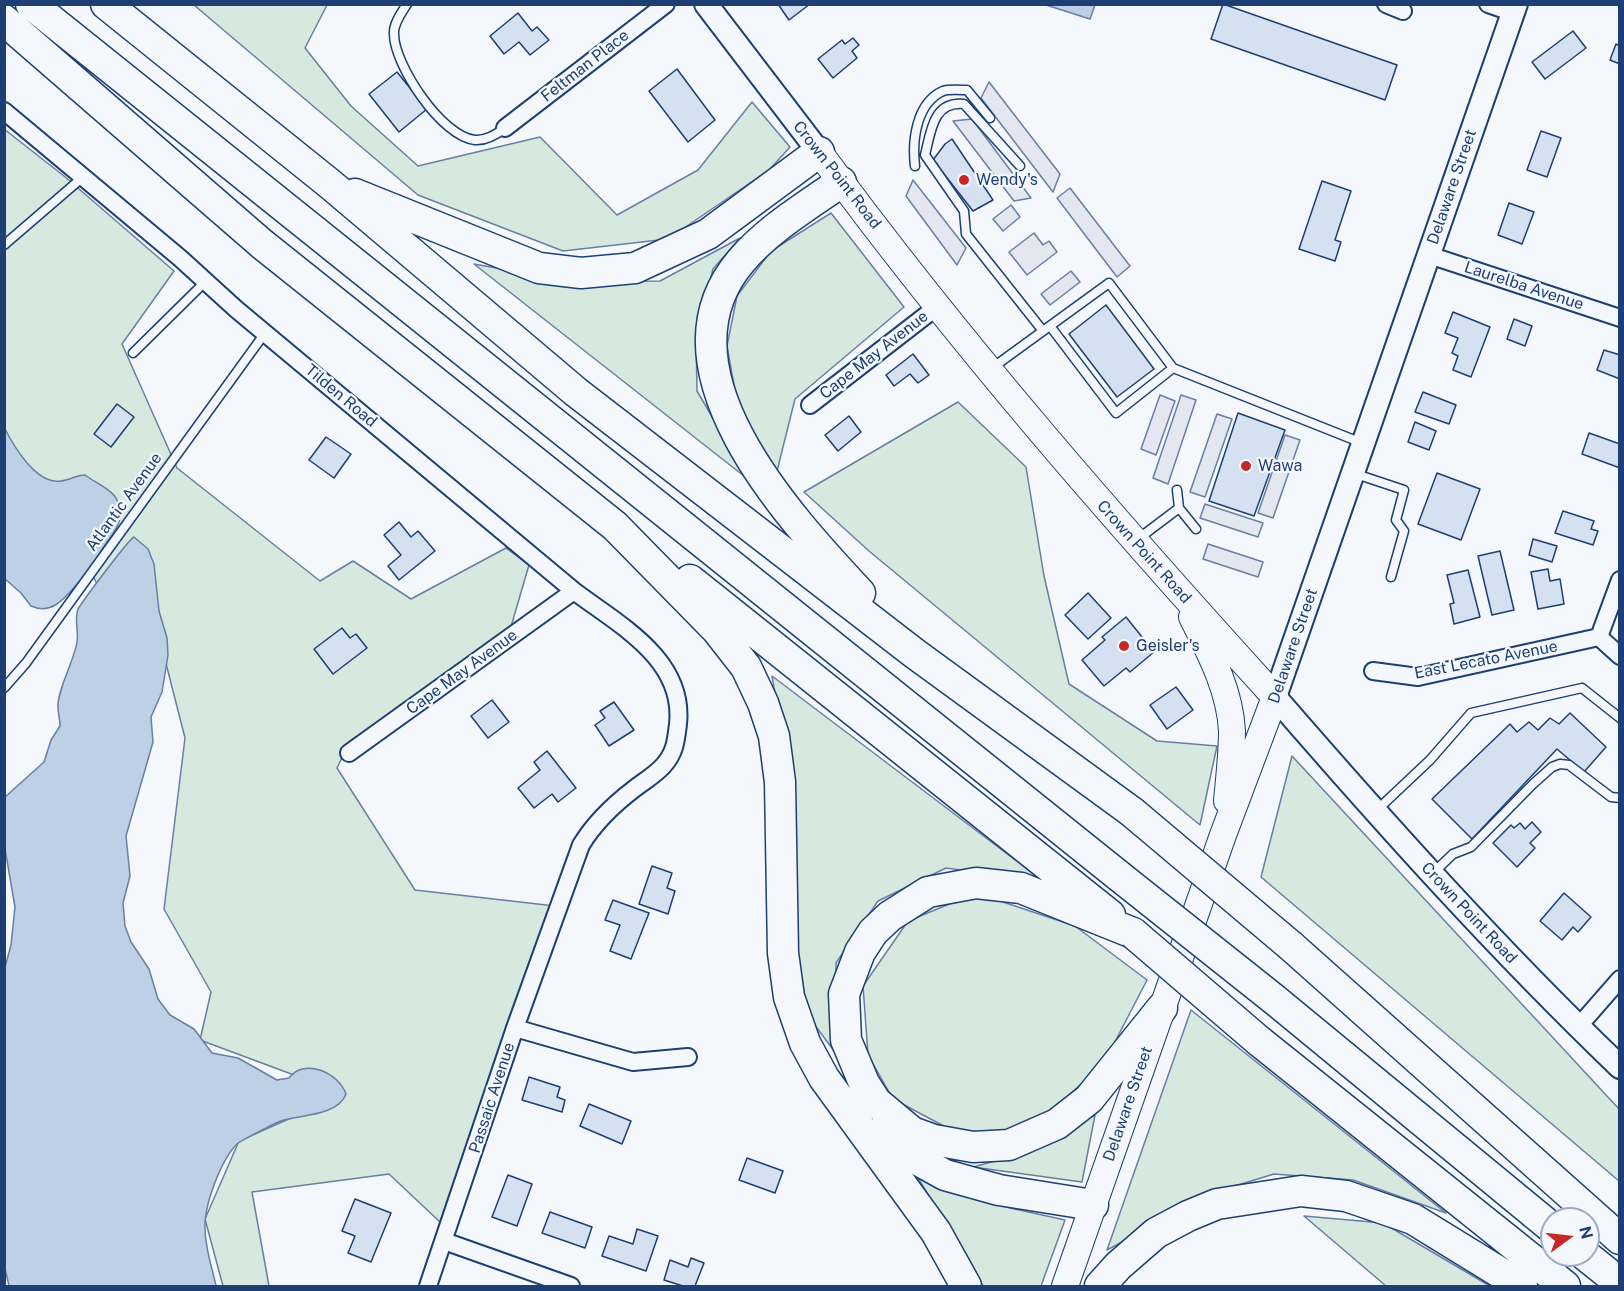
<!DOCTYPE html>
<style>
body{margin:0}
#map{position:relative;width:1624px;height:1291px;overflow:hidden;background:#f4f7fb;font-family:"Public Sans",sans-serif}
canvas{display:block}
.frame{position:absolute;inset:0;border:6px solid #1d3f73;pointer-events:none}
.north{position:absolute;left:1540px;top:1207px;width:60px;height:60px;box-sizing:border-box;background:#f4f7fb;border:2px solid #9eadc5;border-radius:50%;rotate:75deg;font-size:16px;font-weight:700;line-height:24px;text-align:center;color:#1d3f73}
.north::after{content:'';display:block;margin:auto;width:21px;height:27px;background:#c62828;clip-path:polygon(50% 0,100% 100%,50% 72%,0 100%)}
</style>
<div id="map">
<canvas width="1624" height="1291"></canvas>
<div class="frame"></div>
<div class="north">N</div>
</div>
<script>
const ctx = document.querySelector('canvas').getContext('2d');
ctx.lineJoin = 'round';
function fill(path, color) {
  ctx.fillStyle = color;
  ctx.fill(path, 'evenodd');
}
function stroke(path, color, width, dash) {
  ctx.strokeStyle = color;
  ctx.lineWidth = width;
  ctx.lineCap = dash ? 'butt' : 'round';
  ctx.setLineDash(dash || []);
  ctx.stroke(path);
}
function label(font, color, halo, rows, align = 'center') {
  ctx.font = font + ' "Public Sans",sans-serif';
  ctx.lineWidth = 4.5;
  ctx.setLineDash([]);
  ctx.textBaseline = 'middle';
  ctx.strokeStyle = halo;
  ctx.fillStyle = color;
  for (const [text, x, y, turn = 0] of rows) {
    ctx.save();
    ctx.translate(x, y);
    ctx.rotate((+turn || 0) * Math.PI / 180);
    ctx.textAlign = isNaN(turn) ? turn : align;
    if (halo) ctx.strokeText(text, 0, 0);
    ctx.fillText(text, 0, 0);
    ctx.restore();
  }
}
const green = new Path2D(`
 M194 5H327L305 48 351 106 418 166 540 137 617 215 698 170 752 102 790 147 769 170 668 239 563 251 418 195Z
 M4 129 64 176 174 271 122 344 177 468 320 581 353 561 411 599 506 548 529 565 510 630 350 741 337 768 415 890 555 906 440 1222 389 1174 252 1192 269 1286H223L205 1219 239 1141 345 1094 200 1040 211 992 164 909 185 738 134 538 104 596 91 573 43 608 5 578Z
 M831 213 904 307 795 399 776 475 738 408 727 346 737 296 771 251Z
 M740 238 713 269 696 336 697 391 749 480 474 264 575 282 660 281Z
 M958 402 1026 467 1044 576 1069 684 1157 741 1217 746 1200 825 869 551 804 492Z
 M772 676 1043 881 946 868 878 901 836 963 837 1055 808 1016 792 917 789 772Z
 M1292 756 1619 1109V1181L1261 877Z
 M976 893 1075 926 1147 980 1104 1063 1044 1118 972 1141 893 1099 868 1055 863 986 908 921Z
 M1191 1010 1446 1213 1353 1180 1274 1174 1215 1192 1107 1250Z
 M1095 1115 1082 1182 973 1167 1014 1156Z
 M918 1178 1010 1208 1065 1220 1041 1286H983Z
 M1304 1216 1383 1223 1490 1286H1386Z`);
fill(green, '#d7e8df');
stroke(green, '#687fa3', 1.5);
const parking = new Path2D(`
 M989 82 1060 174 1053 192 981 98Z
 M972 119 1031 198 1014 201 953 121Z
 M913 180 966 248 957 265 906 196Z
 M1070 188 1130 266 1117 277 1057 198Z
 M1011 205 1020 217 1003 231 993 219Z
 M1034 233 1043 245 1049 241 1057 252 1027 275 1009 252Z
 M1071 271 1080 282 1050 305 1041 294Z
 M1160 395 1175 401 1156 455 1141 449Z
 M1181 395 1196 400 1168 484 1153 478Z
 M1217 414 1232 419 1205 497 1190 492Z
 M1285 435 1300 440 1273 518 1258 513Z
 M1205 504 1263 523 1258 537 1200 518Z
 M1208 544 1263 562 1258 577 1203 559Z`);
fill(parking, '#e3e8f0');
stroke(parking, '#687fa3', 1.5);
const water = new Path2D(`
 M1046 5H1095L1090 19Z
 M4 427C13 445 36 485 61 481 70 480 76 475 85 475 94 482 113 490 117 500 128 523 109 536 100 553 97 558 96 564 93 570 90 575 83 577 79 582 66 596 53 616 31 606L21 593 5 579Z
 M134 537 148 549 154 564 159 611 167 638 168 655 162 692 151 717 153 742 126 836 130 876 123 903 125 926 131 942 149 969 158 999 170 1015 194 1029 212 1053 238 1058 277 1080 289 1078C304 1057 339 1073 346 1094 338 1116 299 1115 281 1121 275 1123 240 1141 237 1144 221 1160 204 1205 205 1228 205 1248 212 1267 216 1286H9L4 1264V971L11 945 15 907 5 849V797L44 762 51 740 60 726C60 719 58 713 58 707 57 691 74 661 77 642 79 631 74 620 78 609 84 599 129 539 134 537Z`);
fill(water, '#bed0e5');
stroke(water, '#687fa3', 1.5);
const building = new Path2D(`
 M778 4H810L789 20Z
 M1223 4 1397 65 1385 100 1211 39Z
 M518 13 532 31 537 27 549 40 530 55 519 42 504 54 490 36Z
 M1573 31 1586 48 1545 79 1532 62Z
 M853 38 859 45 852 51 857 58 833 78 818 59 842 40 845 44Z
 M1616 44 1620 46V64L1610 60Z
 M677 69 715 120 688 142 649 91Z
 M397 72 427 109 399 132 369 94Z
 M1541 131 1561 138 1547 177 1527 170Z
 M952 139 993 200 973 211 933 160 945 144Z
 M1322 181 1351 191 1335 240 1341 242 1335 261 1299 249Z
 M1509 203 1534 212 1522 244 1498 235Z
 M1106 305 1154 369 1117 397 1069 334Z
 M1453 312 1490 327 1471 377 1453 370 1458 356 1452 353 1458 338 1445 333Z
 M1514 319 1532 326 1525 346 1507 339Z
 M1604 350 1620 355V379L1597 370Z
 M913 354 929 375 918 383 910 374 894 386 886 375Z
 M1423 392 1456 405 1449 424 1415 412Z
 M117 404 134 417 111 447 94 434Z
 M1238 413 1285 430 1254 516 1209 501Z
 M849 416 861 432 838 451 825 435Z
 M1415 422 1436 431 1429 450 1408 442Z
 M1589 433 1620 444V468L1582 454Z
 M326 437 351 454 334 478 309 460Z
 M1437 473 1480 489 1461 540 1418 524Z
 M1563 511 1594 521 1591 529 1598 531 1593 545 1555 533Z
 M399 522 411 537 418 531 435 551 399 580 388 566 401 555 384 535Z
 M1533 539 1557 546 1552 562 1529 555Z
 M1500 551 1514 610 1492 615 1478 556Z
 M1548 569 1550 581 1560 579 1564 604 1538 609 1531 572Z
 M1468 570 1480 617 1454 624 1450 604 1454 603 1447 575Z
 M1088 593 1111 618 1088 639 1065 615Z
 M1126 617 1154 652 1130 672 1126 668 1104 686 1082 660 1105 640 1102 637Z
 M342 628 350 638 356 634 367 648 333 674 314 649Z
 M1176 687 1193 710 1167 729 1150 705Z
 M492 700 509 722 488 738 471 716Z
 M614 702 634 730 609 746 595 725 605 718 600 711Z
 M1570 713 1606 747 1584 772 1557 749 1472 839 1432 799 1510 724 1517 732 1529 722 1538 730 1550 718 1559 724Z
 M547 751 576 788 558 802 552 794 534 808 518 788 540 770 534 762Z
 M1532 822 1541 832 1530 843 1535 848 1517 867 1493 843 1511 825 1514 828 1520 823 1525 829Z
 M652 866 672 873 667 888 675 891 668 914 639 904Z
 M1564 893 1591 917 1578 932 1573 927 1562 940 1540 921Z
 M613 900 649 913 631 959 610 951 620 925 605 920Z
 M529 1077 560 1087 557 1097 565 1100 562 1112 522 1100Z
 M589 1104 631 1121 622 1144 580 1126Z
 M747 1158 783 1171 775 1193 739 1180Z
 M508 1175 532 1184 517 1226 492 1217Z
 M355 1199 391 1213 371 1262 348 1253 355 1236 342 1231Z
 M550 1212 592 1227 585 1248 542 1233Z
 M637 1229 658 1236 646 1271 602 1256 609 1236 633 1244Z
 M691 1258 704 1263 695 1286H683L664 1280 670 1260 688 1267Z`);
fill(building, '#d5e0f0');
stroke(building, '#1d3f73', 1.5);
const lane = new Path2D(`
 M407 4C402 12 393 24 394 34 394 65 442 137 475 140 486 141 497 134 505 128
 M915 166C912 141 916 103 943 91 949 89 960 90 967 90L990 118
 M1020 166 964 104C933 101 931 131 925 155L964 211 966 234 1043 331
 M4 245 83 177
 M1050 326 1116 413 1173 368
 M133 353 206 281
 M992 368 1109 283 1173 368 1362 443
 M1353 473 1404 490 1396 520 1404 531 1391 577
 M1177 490 1179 508 1196 529
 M1138 539 1179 508
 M4 688 26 663 265 333
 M1377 810 1430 760 1471 713 1582 688 1620 718
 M1433 873 1453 854 1471 847 1533 784 1552 767 1560 764 1569 765 1611 797 1620 798`);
const street = new Path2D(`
 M1386 4 1403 11
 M1488 4 1514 13
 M4 111 180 258 236 309 574 591C619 625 685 659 678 724 676 741 675 753 663 766 655 775 644 781 634 789 613 805 595 822 581 845L515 1028 428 1286
 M505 128 666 4
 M1429 255 1620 318
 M810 405 938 306
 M1599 637 1620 580
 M1599 637 1620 656
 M1373 671 1418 677 1599 637
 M349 753 574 591
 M1578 1027 1620 979
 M515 1028 633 1062 688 1057
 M444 1241 571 1286`);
const secondary = new Path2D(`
 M706 4 819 152
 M1516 4 1275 697C1385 824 1498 950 1620 1067`);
const primary = new Path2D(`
 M819 152C960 344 1115 521 1275 697L1223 835 1065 1286
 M1192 617C1210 653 1230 690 1232 731 1232 754 1229 778 1227 801`);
const highway = new Path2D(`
 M31 4 1119 876
 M106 4 330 184 576 392 914 653 1132 812
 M4 20 262 244 615 526 717 630 746 667 763 703 774 736 780 782 783 953 789 997 805 1043 824 1078 936 1232 966 1286
 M841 182C807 206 768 229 741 261 650 368 789 517 860 593
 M355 194 539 268 581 273 635 268 708 234 819 152
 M690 580 1110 915
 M1133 933 1021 888 976 883 928 892 890 916 873 932 860 952 844 994 846 1040 864 1083 876 1102 912 1132 934 1140 973 1147 1009 1145 1057 1124 1089 1099 1162 1008
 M1291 946 1620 1239
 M1275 1000 1552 1228
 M1259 1041 1565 1286
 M871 1134 945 1175 999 1190 1093 1205
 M1585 1255 1620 1283
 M1100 1286 1118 1266 1156 1233 1188 1216 1217 1204 1301 1191 1346 1196 1413 1219 1522 1286`);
stroke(lane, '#1d3f73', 11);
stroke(street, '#1d3f73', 20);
stroke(secondary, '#1d3f73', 26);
stroke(primary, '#1d3f73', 28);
stroke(highway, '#1d3f73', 33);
stroke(lane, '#f4f7fb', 8);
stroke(street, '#f4f7fb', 16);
stroke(secondary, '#f4f7fb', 22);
stroke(primary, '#f4f7fb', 26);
stroke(highway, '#f4f7fb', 30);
const highwayBridge = new Path2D(`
 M1132 812 1291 946
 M1119 876 1275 1000
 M1133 933 1259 1041`);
stroke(highwayBridge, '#1d3f73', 33, []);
stroke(highwayBridge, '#f4f7fb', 30);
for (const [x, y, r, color] of [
 [964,180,6,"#c62828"],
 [1246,466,6,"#c62828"],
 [1124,646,6,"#c62828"]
]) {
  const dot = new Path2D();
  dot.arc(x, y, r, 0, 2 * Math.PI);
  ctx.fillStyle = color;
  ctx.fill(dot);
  stroke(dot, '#f4f7fb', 2);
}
label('16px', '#1d3f73', '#f4f7fb', [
 ["Feltman Place",585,66,-38],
 ["Crown Point Road",837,175,52],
 ["Delaware Street",1452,187,-71],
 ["Laurelba Avenue",1524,286,18],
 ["Cape May Avenue",874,355,-38],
 ["Tilden Road",341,396,40],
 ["Atlantic Avenue",124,502,-54],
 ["Crown Point Road",1144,552,48],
 ["Delaware Street",1293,646,-71],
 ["East Lecato Avenue",1486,660,-11],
 ["Cape May Avenue",462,672,-36],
 ["Crown Point Road",1469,913,47],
 ["Passaic Avenue",492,1098,-72],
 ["Delaware Street",1128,1104,-71]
]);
label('16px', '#1d3f73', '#f4f7fb', [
 ["Wendy's",976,180],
 ["Wawa",1258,466],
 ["Geisler's",1136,646]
], 'left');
</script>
